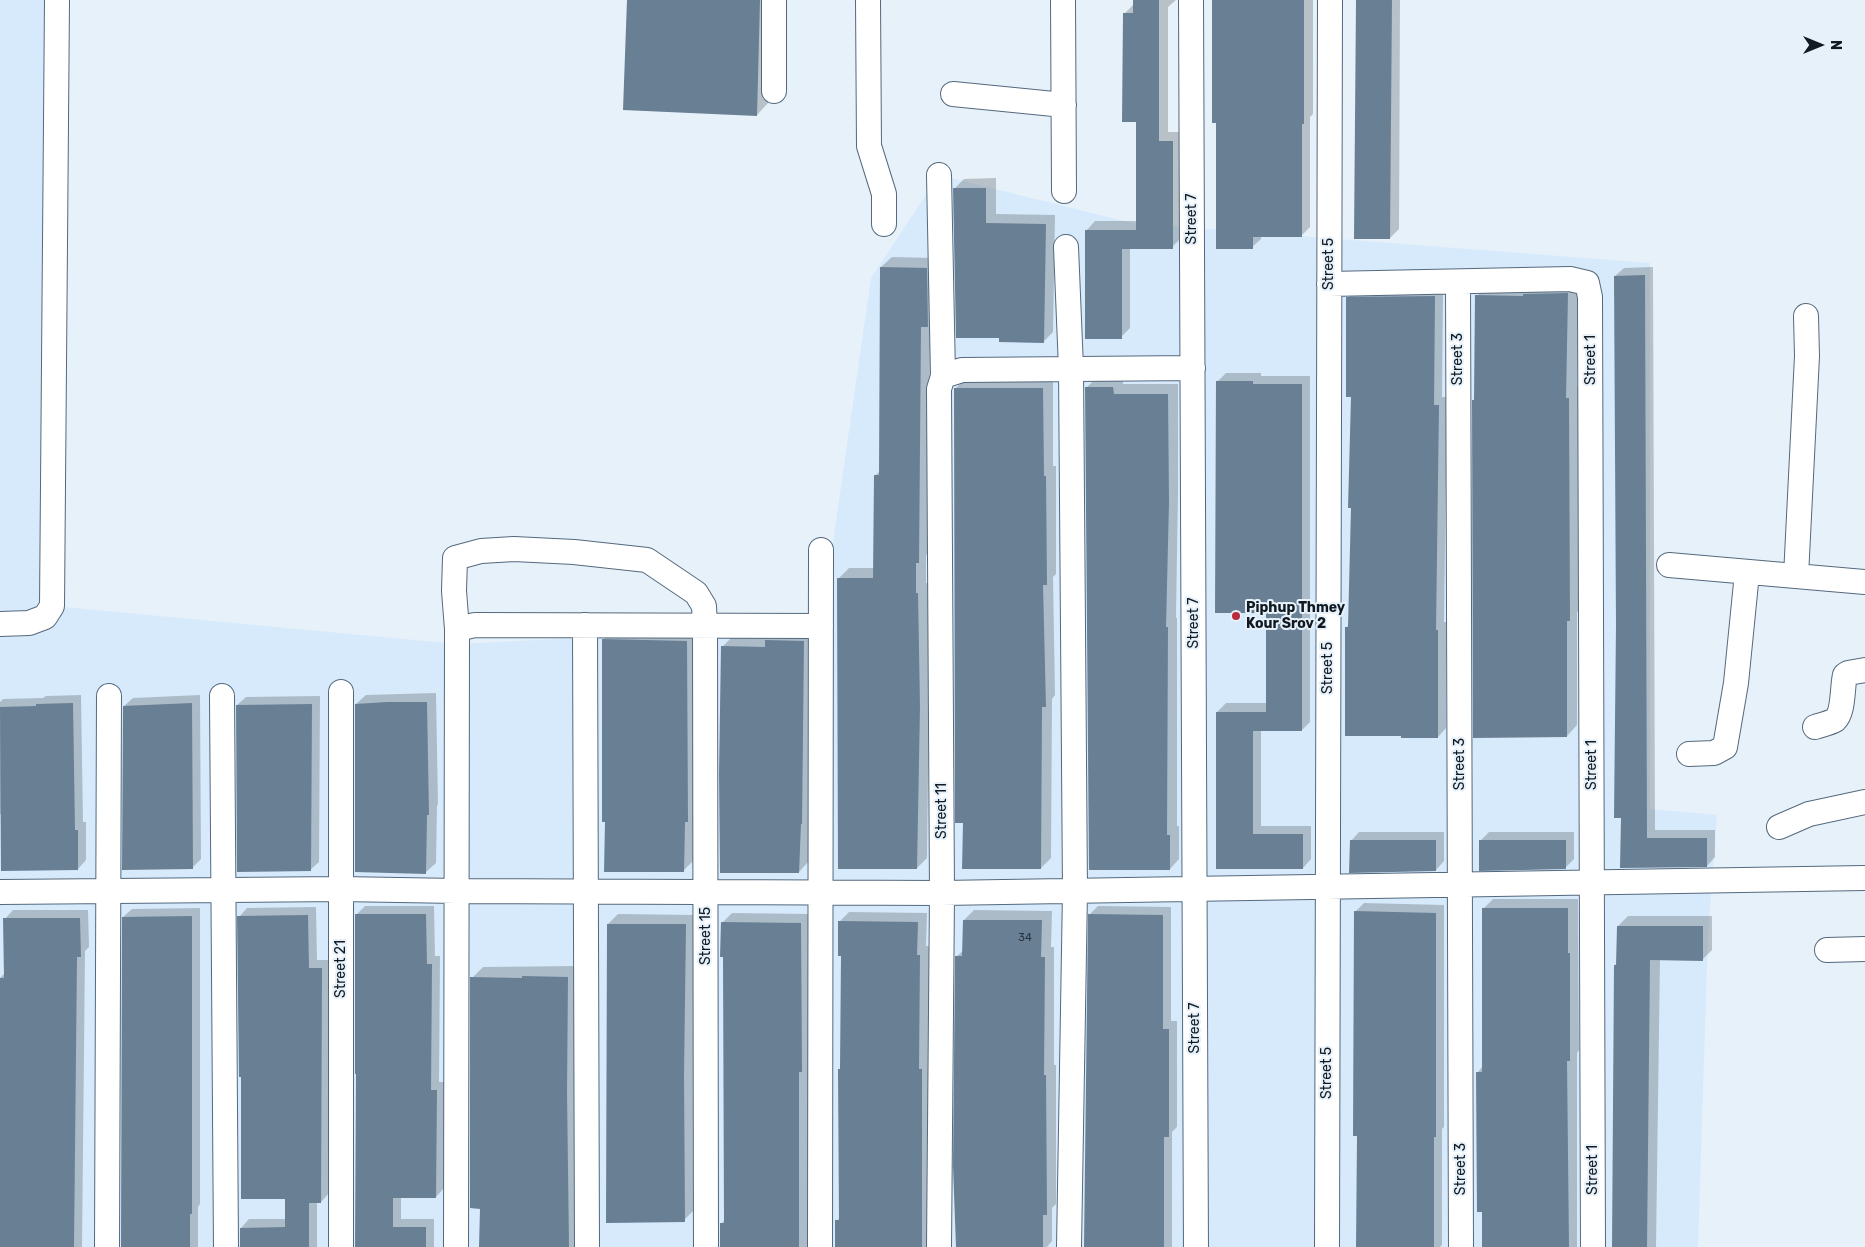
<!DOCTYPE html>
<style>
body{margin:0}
#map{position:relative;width:1865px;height:1247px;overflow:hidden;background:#e7f1fa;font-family:Rubik,sans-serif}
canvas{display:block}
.north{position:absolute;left:1795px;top:20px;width:50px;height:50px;-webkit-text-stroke:4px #e7f1fa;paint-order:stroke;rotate:90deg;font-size:14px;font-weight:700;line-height:20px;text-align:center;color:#111a22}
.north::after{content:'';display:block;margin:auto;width:18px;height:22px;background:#111a22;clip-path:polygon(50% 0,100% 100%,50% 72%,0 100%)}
</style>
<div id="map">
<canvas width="1865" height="1247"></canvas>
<div class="north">N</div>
</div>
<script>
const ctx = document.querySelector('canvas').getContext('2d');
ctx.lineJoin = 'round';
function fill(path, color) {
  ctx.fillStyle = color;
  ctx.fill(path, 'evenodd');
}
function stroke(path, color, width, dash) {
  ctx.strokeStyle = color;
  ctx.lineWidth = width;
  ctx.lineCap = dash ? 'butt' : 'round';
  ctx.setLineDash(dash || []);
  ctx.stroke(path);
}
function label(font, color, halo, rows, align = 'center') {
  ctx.font = font + ' Rubik,sans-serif';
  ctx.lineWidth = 4;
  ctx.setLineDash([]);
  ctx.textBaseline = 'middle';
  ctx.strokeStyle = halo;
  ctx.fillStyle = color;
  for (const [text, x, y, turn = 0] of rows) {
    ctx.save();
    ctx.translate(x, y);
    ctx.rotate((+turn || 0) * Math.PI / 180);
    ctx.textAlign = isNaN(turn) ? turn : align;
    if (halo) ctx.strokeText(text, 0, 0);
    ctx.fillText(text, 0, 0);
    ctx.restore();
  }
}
fill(new Path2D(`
 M0 0H57L53 606 457 644 821 626 871 278 939 175 1132 223 1650 263V809L1717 815 1708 936 1698 1247H0Z`), '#d7eafb');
fill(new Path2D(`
 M629 0H771L768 103 757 115Z
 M1135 0H1176L1168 7V132H1182L1181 238 1172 247H1130V328L1121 337 1086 231 1095 221H1137L1138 120 1124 14 1133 5Z
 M1213 0H1313V114L1310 117V227L1301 236H1261V239L1252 247 1217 122Z
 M1357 0H1400L1399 229 1390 238Z
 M996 178V214L1055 215 1053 332 1043 342 954 189 964 179Z
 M892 257 937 258 930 323 929 552 926 555V583H928L929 695 927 858 917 868 838 579 849 568H874L875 476 880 471 881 267Z
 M1653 267 1655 830H1715V857L1707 866 1621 867 1622 817 1617 625 1615 276 1624 268Z
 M1578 282 1577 387H1579L1580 609 1577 612V725L1567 736 1473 400 1475 399 1477 296 1487 285Z
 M1443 288 1442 397H1447L1444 622H1446V728L1438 737 1346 628 1349 625 1352 506V395L1348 298 1356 289Z
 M1226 373H1261V376H1310V722L1302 730H1261V826H1311V859L1303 868 1217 867V712L1226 703H1267V612L1217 382Z
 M1053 378V466H1056V574L1053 577 1055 695 1052 699 1051 858 1041 868 964 822 955 389 965 379Z
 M1096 378H1123V384H1178V491L1176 618H1177V826H1179V859L1170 869 1086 388Z
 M614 629 698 630 694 860 683 871 603 640Z
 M814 631 809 861 799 872 722 647 733 636Z
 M436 693 438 804 437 806 436 863 426 872 356 704 366 695Z
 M81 695 83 822H86V860L78 869 2 814H0V702L3 699 43 698 46 696Z
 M200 695 201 859 192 868 124 706 133 698Z
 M320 696 319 862 310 870 237 705 246 697Z
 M1359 832H1444V861L1436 870 1351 841Z
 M1489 832H1574V859L1565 868 1481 840Z
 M1493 899H1578L1579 1050 1577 1053V1247H1483V1210L1478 1072 1483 1066V909Z
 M1364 903 1444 905V1127L1442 1129V1245L1440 1247H1358L1355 912Z
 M365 906H434L435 956H440L439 1082H445L444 1188 436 1197H401V1219H434V1247H356V915Z
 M1098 906 1171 907V1021H1177V1127L1172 1132V1247H1085L1090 914Z
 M316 907 317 960H330L329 1193 321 1202H317V1247H241V1228L249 1219H286V1198L242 1076 239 917 247 908Z
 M200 908V1204L198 1207V1247H122L123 917 132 909Z
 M13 910H88L89 947 85 951 82 1247H0V978L5 973V919Z
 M974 910 1052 911 1051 947H1054V1065H1056V1204L1052 1208V1241L1047 1247H957L956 957 964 950V920Z
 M849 912 927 913 926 946H929V1060H931L928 1247H836L837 1221 840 1217 839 1070 841 1067 842 955 839 922Z
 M732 913 810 914 811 1061 808 1064V1247H721V1224L725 1220 724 956 722 923Z
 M618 914 696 915 694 1210 684 1220 608 924Z
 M1628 916H1712V950L1703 959H1660L1656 1247H1613L1615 965 1617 963 1618 926Z
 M578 966 579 1247H480L481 1208 472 978 483 967Z`), '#0003');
fill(new Path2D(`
 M627 0H760L757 116 623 110Z
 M1133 0H1159V141H1173V249H1122V339H1085V230H1136V122H1122L1123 13H1133Z
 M1212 0H1304V124H1302V237H1253V249H1216V123H1212Z
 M1356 0H1392L1390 239H1354Z
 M953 188H986V223L1046 224 1044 343 999 342V338H956Z
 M880 267 927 268 928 327H921L919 563H916V593H918L920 706 917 869H838L837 578H873L874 475H879Z
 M1645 275 1647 838H1707V867L1620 868 1621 818H1614L1616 625 1614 276Z
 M1568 293 1566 398H1569L1570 621H1567V737L1473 738 1472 400H1474L1475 295 1523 296V294Z
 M1435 296 1434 405H1439L1436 630H1438V738H1401V736H1345V627H1348L1351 508H1348L1351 397H1346V297Z
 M1216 381H1253V384H1302V731H1253V834H1303V869H1216V712H1266V613H1215Z
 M1085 387H1113L1114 394H1168L1169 502 1166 627H1168L1167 835H1170V870H1089Z
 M954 388H1043L1044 476H1046L1047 585H1043L1046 707H1042L1041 869H962L963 823H955Z
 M602 639 687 641 688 822H685L684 872H604L605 822H602Z
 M765 640 804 641 802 824H801L799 873H720L719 774 721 646 765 647Z
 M387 702H427L429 815H427L426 874 355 872V704Z
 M73 703 75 830H78V870L1 871 0 707 36 706V704Z
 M192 703 193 869 122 870 123 706Z
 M312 704 311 871 237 872 236 705Z
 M1350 840H1436V871L1349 873Z
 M1479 840H1566V869L1479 871Z
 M1482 908H1568V953H1570V1061H1567L1569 1247H1482V1212H1477L1476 1072H1482Z
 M1354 911 1436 913V1137H1434V1247H1356L1357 1136H1353Z
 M355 914H426L427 964H432L431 1090H437L436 1198H393V1227H426V1247H355L356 1074H355Z
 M1088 914 1163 915V1029H1169V1137H1164V1247H1084Z
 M308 915 309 968H322L321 1203H309V1247H240V1228L285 1227V1199H241V1077H239L237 916Z
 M192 916V1214H190V1247H121L122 917Z
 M3 918H80L81 957H77L74 1247H0V978H4Z
 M963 920H1042L1041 957H1045L1044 1075H1046L1047 1215H1043V1247H956L953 1166 955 956H962Z
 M838 921 918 922 917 955H920L919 1069H922V1247H835V1220H839L838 1069H840L841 956H838Z
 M721 922 801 923 802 1072H799V1247H720V1223H724L723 957H720Z
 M607 924H686L684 1075 685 1222 606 1223Z
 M1617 926H1703V961L1650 960 1647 1247H1612L1614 965H1616Z
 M522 976 568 977 567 1092 569 1247H479L480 1209 470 1208V977L522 978Z`), '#697f94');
const minor = new Path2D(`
 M868 0 869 146 884 194V224
 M1063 0 1064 191
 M1191 0 1196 1247
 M774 91V0
 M953 94 1064 105
 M1066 247 1071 368 1075 891 1069 1247
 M1458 282 1461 1247
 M1329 284 1570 279 1587 283 1590 297 1593 1247
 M943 376 962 370 1193 368
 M1669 565 1865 582
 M1796 576 1807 356 1806 316
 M0 624 29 623 45 617 52 606 57 0
 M585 625 587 1247
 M457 629 475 625 821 626
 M341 692V1247
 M222 696 226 1247
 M1815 727C1821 725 1830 723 1835 720 1844 712 1842 687 1845 675L1848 673 1865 670
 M1689 754 1714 753 1725 747 1736 683 1747 573
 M1779 827 1809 814 1865 802
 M0 892 341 889 457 891 942 893 1865 878
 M1827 950 1865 949
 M107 1247 109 696
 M456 1247 457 629 454 591 455 558 481 551 514 549 574 552 647 560 696 593 704 606 705 626 706 1247
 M820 1247 821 550
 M939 1247 942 893 939 389 943 376 939 175
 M1327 1247 1330 0`);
stroke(minor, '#54697d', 26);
stroke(minor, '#fff', 24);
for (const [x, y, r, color] of [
 [1236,616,5,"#bb2a3a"]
]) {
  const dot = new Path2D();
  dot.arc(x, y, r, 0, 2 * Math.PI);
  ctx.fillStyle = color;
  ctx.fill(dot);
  stroke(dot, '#e7f1fa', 2);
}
label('11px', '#27333e', null, [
 ["34",1025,938]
]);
label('14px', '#111a22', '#e7f1fa', [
 ["Street 7",1192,219,-90],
 ["Street 5",1329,264,-90],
 ["Street 3",1458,359,-90],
 ["Street 1",1591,360,-90],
 ["Street 7",1194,623,-90],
 ["Street 5",1328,668,-90],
 ["Street 3",1460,764,-90],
 ["Street 1",1592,765,-90],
 ["Street 11",942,811,-90],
 ["Street 15",706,936,-90],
 ["Street 21",341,969,-90],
 ["Street 7",1195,1028,-90],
 ["Street 5",1327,1073,-90],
 ["Street 3",1461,1169,-90],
 ["Street 1",1593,1170,-90]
]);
label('bold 14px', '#111a22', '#e7f1fa', [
 ["Piphup Thmey",1246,608],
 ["Kour Srov 2",1246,624]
], 'left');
</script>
